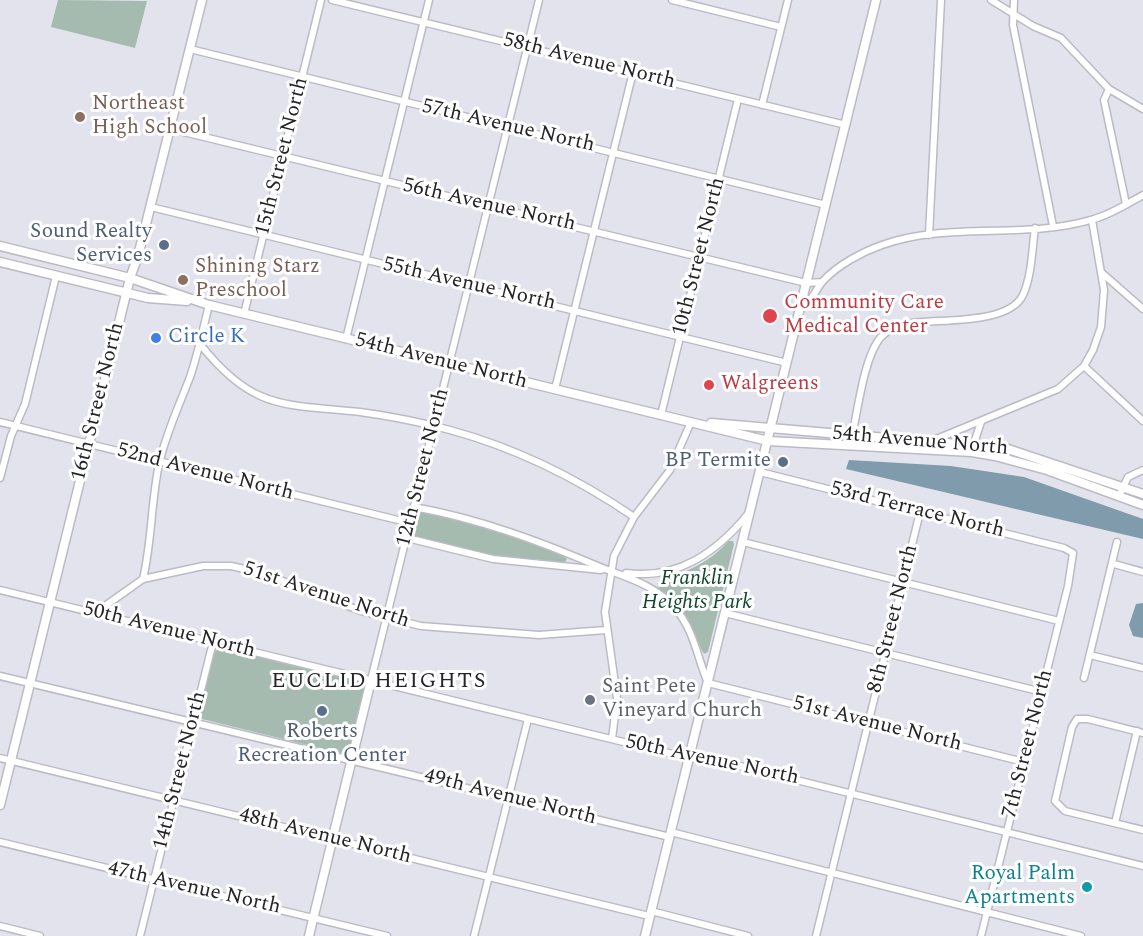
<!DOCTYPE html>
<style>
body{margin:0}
canvas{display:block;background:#e3e3ee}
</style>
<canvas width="1143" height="936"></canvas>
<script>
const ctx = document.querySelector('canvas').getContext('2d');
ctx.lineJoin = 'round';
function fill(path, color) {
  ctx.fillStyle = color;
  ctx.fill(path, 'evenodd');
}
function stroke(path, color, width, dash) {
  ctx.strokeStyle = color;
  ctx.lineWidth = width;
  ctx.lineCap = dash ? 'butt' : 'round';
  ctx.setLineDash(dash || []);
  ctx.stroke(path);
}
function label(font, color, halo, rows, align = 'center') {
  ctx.font = font + ' Spectral,serif';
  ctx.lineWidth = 6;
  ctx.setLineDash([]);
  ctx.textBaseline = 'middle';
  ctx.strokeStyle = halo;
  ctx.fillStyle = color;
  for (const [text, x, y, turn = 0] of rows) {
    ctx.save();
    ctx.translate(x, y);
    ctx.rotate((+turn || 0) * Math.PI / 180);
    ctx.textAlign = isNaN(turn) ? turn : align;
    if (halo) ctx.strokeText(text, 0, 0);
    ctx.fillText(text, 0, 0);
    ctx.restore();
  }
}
fill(new Path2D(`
 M58 0 147 1 135 48 51 27Z
 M418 511 480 524 561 553 567 559 564 564 500 557 414 536 411 534Z
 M728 541H733L734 544 708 652 704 654 679 607 660 590 657 584 663 577C685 575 714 559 728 541Z
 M222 648 363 683 365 686 349 753 344 754 202 719 199 713 214 655 215 651Z`), '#a6bbaf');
fill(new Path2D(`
 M849 460 951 466 1024 477 1143 519V539L846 469Z
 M1143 603V638L1133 636 1129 625 1136 604Z`), '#7f9bac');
const street = new Path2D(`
 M332 0 846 125
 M672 0 781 27
 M991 0 1033 26 1061 38 1109 89 1143 109
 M1014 0 1013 25 1053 226
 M190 49 826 205
 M1109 89 1104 100 1126 204
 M762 105 788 0
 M171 129 806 283 822 282
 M151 207 787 363
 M929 235 941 0
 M1102 273 1143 309
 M801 307C813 302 815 289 824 280 838 265 862 252 882 245 949 221 1026 240 1094 219 1112 214 1127 204 1143 195
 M244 314 321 0
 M346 339 429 0
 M200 344C253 411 284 404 360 412 390 416 420 422 450 430 516 448 577 478 634 517
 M1084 366 1143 421
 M555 389 633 72
 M661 415 738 99
 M0 422 410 523
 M852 436C858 410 864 356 881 337 888 329 897 326 906 324 936 318 1008 326 1023 295 1032 275 1032 249 1035 228
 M934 440 1058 389 1084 366 1093 350 1101 327 1104 290 1092 220
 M972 449 981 422
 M760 472 1064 548 1073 553 1068 586 981 936
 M0 478 11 436 25 404 56 276
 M1119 496 1128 477 1143 470
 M414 507C480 519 539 541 600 567 628 578 655 585 675 608 694 630 697 657 708 683L1024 762
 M407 538 493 559 601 570
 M743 542 1059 621
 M1114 564 1143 572
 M626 573C678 580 717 552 748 514
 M143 579C152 541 151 502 159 464 166 433 179 406 190 377 198 354 203 329 209 305
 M0 590 689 758 728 763 1143 866
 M95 613 143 579 203 566H231L262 573 361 611 421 626 539 635 606 630
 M725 613 1042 692
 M1090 655 1143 668
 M0 676 670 837
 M1084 678 1117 542
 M371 680 539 0
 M1143 733 1088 719H1077L1072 727 1055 801 1065 811 1143 830
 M612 739 617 698 605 612 614 556 634 517 670 470 691 422
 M0 758 649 916
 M1115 823 1137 731
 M671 832 1081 936
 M0 842 387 936
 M651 911 748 936
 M0 926 40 936
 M140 936 213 642
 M474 936 528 719
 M816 936 920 512`);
const secondary = new Path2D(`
 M0 246 130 278 209 305 768 441 972 452 995 456 1047 470 1143 505
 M0 262 148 298 187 301
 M711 423 1005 448 1143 494
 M0 805 130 278 138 256 202 0
 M309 936 371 680
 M645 936 876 0`);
stroke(street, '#bbbac5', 9);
stroke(secondary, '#bbbac5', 11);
stroke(street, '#fff', 6);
stroke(secondary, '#fff', 8);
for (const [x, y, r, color] of [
 [80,117,6,"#8d6e63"],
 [164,245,6,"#5c6f8a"],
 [183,280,6,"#8d6e63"],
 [770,316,8,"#e0444e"],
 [156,338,6,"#3f7fe0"],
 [709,385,6,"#e0444e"],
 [783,462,6,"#5c6f8a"],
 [590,700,6,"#6b7280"],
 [322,711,6,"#5c6f8a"],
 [1087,887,6,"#0f9aa8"]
]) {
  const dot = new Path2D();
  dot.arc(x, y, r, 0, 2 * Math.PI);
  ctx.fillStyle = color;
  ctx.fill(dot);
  stroke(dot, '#fff', 2);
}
label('21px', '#252529', '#fff', [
 ["58th Avenue North",589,62,14],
 ["57th Avenue North",508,127,13],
 ["15th Street North",283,157,-76],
 ["56th Avenue North",489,206,13],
 ["10th Street North",700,257,-76],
 ["55th Avenue North",469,285,13],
 ["54th Avenue North",441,362,14],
 ["16th Street North",99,402,-76],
 ["54th Avenue North",920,442,5],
 ["12th Street North",424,468,-76],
 ["52nd Avenue North",205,473,14],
 ["53rd Terrace North",917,511,14],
 ["51st Avenue North",326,596,18],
 ["8th Street North",894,619,-76],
 ["50th Avenue North",169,631,14],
 ["51st Avenue North",877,725,14],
 ["7th Street North",1029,744,-76],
 ["50th Avenue North",712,761,12],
 ["14th Street North",181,771,-76],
 ["49th Avenue North",510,798,14],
 ["48th Avenue North",325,837,14],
 ["47th Avenue North",194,889,13]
]);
label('21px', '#785e54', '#fff', [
 ["Northeast",92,105],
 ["High School",92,129],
 ["Shining Starz",195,268],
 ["Preschool",195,292]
], 'left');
label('21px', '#4e5e75', '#fff', [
 ["Sound Realty",152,233],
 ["Services",152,257],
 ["BP Termite",771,462],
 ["Roberts",322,733,"center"],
 ["Recreation Center",322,757,"center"]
], 'right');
label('21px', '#be3a42', '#fff', [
 ["Community Care",784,304],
 ["Medical Center",784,328],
 ["Walgreens",721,385]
], 'left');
label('21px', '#366cbe', '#fff', [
 ["Circle K",168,338]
], 'left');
label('italic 21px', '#11462e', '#fff', [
 ["Franklin",697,580],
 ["Heights Park",697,604]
]);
label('21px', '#5b616d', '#fff', [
 ["Saint Pete",602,688],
 ["Vineyard Church",602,712]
], 'left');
label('21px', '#0d838f', '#fff', [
 ["Royal Palm",1075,875],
 ["Apartments",1075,899]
], 'right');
ctx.letterSpacing = '1.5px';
label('22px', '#252529', '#fff', [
 ["EUCLID HEIGHTS",379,683]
]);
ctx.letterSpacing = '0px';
</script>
